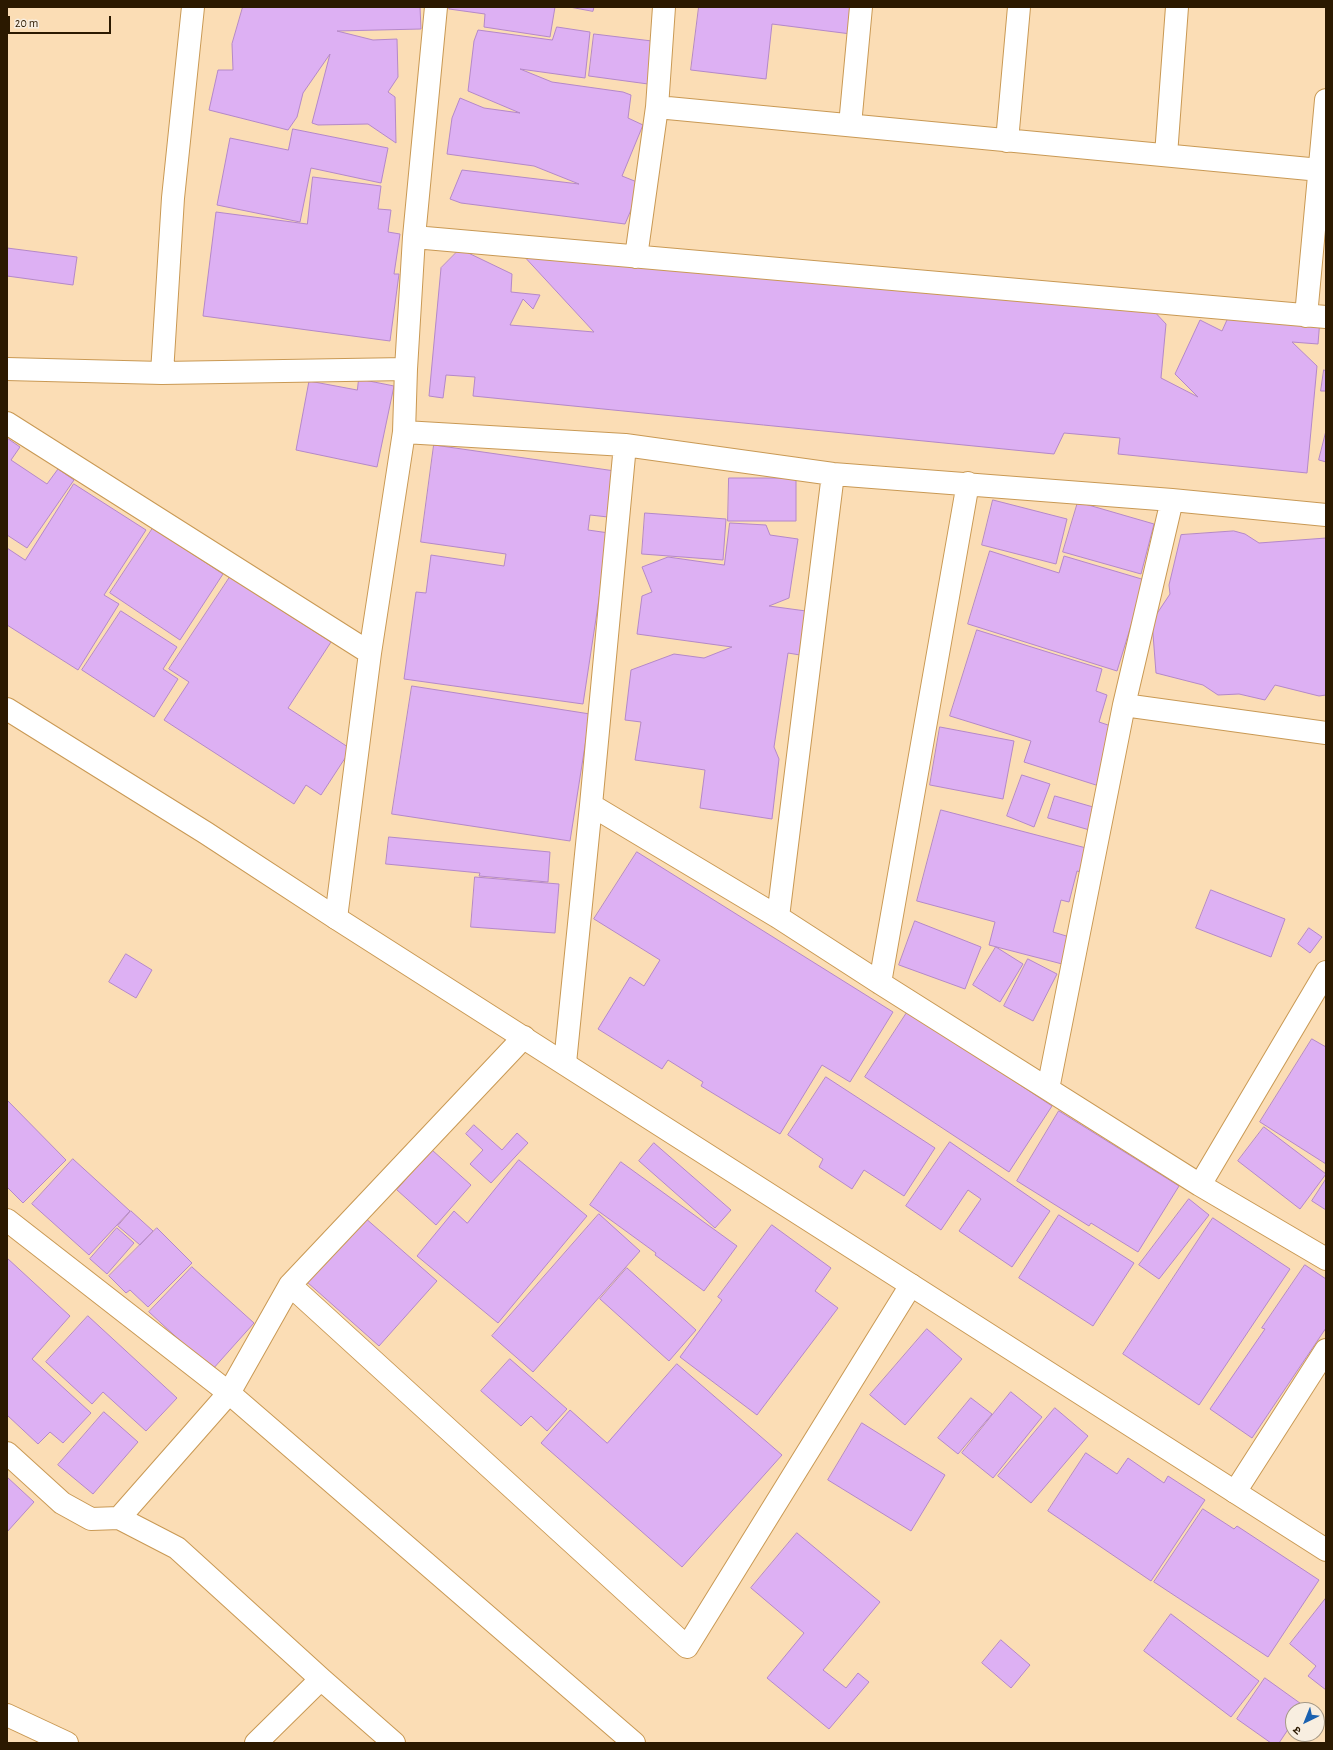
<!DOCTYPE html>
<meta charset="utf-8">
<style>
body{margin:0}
#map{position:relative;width:1333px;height:1750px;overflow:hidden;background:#fbddb5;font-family:"Alegreya Sans","Noto Sans Devanagari",sans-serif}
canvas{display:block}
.frame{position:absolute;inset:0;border:8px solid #2b1900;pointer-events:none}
.north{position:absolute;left:1285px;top:1702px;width:40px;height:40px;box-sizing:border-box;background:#f8eee0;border:1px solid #a69986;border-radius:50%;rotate:223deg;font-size:11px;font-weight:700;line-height:16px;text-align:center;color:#2b1900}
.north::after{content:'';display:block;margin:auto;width:14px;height:18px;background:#1a61b0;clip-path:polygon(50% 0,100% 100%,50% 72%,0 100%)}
.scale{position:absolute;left:8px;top:16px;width:103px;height:18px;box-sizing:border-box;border:2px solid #2b1900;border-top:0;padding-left:5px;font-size:12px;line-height:14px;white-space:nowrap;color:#2b1900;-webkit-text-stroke:3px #f8eee0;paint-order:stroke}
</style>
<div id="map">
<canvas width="1333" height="1750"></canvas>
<div class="frame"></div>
<div class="north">उ</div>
<div class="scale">20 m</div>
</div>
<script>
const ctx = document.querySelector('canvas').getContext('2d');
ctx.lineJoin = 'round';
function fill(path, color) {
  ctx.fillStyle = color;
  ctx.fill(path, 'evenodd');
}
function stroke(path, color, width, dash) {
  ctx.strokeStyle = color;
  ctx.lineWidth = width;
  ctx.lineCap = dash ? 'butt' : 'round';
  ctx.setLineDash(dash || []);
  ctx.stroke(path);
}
const building = new Path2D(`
 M243 7H420L421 29 337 31 373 40 397 39 398 77 388 92 395 97 396 143 368 124 318 125 312 123 330 54 303 93 297 117 288 130 209 110 218 70H233L232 44Z
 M450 7H555L550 37 484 27 485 14 449 9Z
 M570 7H594L593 11Z
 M699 7H854L851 34 772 24 766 79 691 70Z
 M557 27 590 32 585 78 520 69 552 82 623 92 631 95 628 118 643 125 622 176 642 184 625 224 461 203 450 199 462 170 579 184 534 166 447 154 452 118 460 98 484 108 520 113 468 91 474 41 478 30 552 40Z
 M594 34 652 41 648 84 589 76Z
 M293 129 388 148 381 183 311 168 300 222 217 205 230 138 288 150Z
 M313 177 381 186 378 209 391 210 388 232 400 234 394 274H399L390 341 203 316 216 212 307 224Z
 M7 248 77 257 73 285 7 276Z
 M460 249 512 274 511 292 540 295 533 309 523 299 510 325 594 332 521 253 1151 308 1166 324 1161 378 1198 397 1175 374 1200 320 1222 331 1231 311 1320 319 1318 344 1292 342 1317 366 1307 473 1118 454 1120 438 1064 433 1054 454 473 396 475 377 446 375 443 398 429 396 441 268Z
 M1324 370 1326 371V391H1321Z
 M359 379 394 386 377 467 296 450 309 381 357 390Z
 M1326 431V462L1319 460Z
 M7 438 20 447 11 460 47 484 58 469 74 480 27 548 7 535Z
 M434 445 615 471 608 517 590 515 588 530 609 533 583 704 404 679 416 592 426 593 431 555 504 566 506 554 421 542Z
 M729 478H796V521H728Z
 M74 484 146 530 104 595 119 604 78 670 7 625V548L25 560Z
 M993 500 1067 519 1056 564 982 545Z
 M1078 502 1154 524 1141 574 1063 552Z
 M645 513 726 519 723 560 642 554Z
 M730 523 766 525 770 535 798 539 789 598 769 606 806 611 800 655 788 653 774 747 779 759 772 819 700 808 705 770 635 760 641 722 625 720 631 670 674 654 704 658 732 647 637 634 642 596 652 592 642 567 668 557 724 565Z
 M153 528 223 574 180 640 110 593Z
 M1234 531 1245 534 1259 543 1326 538V695L1319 696 1275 685 1265 700 1239 694 1218 695 1203 685 1156 673 1152 621 1170 594 1169 585 1181 535Z
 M990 551 1059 573 1064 556 1145 580 1117 671 968 624Z
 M230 577 331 642 288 708 351 749 321 795 306 785 294 804 164 720 189 682 169 669Z
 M121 611 177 647 163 669 178 679 154 717 82 670Z
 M977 630 1102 669 1096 691 1107 695 1099 722 1117 728 1099 786 1024 762 1031 741 950 716Z
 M412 686 590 714 570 841 392 814Z
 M940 727 1014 741 1003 799 930 785Z
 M1022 775 1050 784 1034 827 1007 816Z
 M1055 796 1100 809 1093 831 1048 818Z
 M941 810 1090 849 1084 873 1077 871 1069 902 1061 900 1053 932 1073 938 1066 965 989 945 995 922 917 901Z
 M389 837 550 852 548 882 479 876 480 873 386 864Z
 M637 852 893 1012 850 1082 822 1065 780 1134 701 1086 703 1082 668 1060 662 1069 598 1029 630 977 644 986 660 960 594 919Z
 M475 877 559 884 555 933 471 927Z
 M1211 890 1285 919 1271 957 1196 928Z
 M915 921 981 947 965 989 899 965Z
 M1309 928 1322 937 1310 953 1298 944Z
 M996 947 1023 964 1000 1002 973 985Z
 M126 954 152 970 136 998 109 982Z
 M1028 959 1057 974 1033 1021 1004 1006Z
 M908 1011 1052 1106 1009 1172 865 1077Z
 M1312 1039 1326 1047V1164L1260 1122Z
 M826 1077 935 1148 904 1196 864 1170 852 1189 819 1167 823 1159 788 1135Z
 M7 1100 66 1160 23 1203 7 1187Z
 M1059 1111 1179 1186 1138 1252 1091 1223 1089 1226 1017 1181Z
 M474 1125 502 1150 517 1133 528 1143 491 1183 470 1164 483 1150 466 1134Z
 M1264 1127 1326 1174 1300 1209 1238 1161Z
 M950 1142 1050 1211 1012 1267 959 1231 981 1199 968 1190 941 1230 906 1206Z
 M654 1143 731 1210 715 1228 639 1161Z
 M432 1150 471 1185 436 1225 397 1190Z
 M73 1159 130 1211 89 1255 32 1204Z
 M519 1160 587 1216 498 1323 417 1256 454 1211 467 1223Z
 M621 1162 737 1246 704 1291 655 1255 656 1253 590 1205Z
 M1326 1179V1210L1312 1201Z
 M1189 1199 1209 1215 1159 1279 1139 1265Z
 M131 1211 153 1231 140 1245 118 1226Z
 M599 1214 640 1251 533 1372 492 1336Z
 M1059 1215 1134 1263 1093 1326 1019 1278Z
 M364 1217 437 1281 379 1346 307 1282Z
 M1213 1218 1290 1269 1199 1405 1123 1354Z
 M772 1225 831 1268 815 1291 838 1308 757 1415 680 1357 722 1300 718 1297Z
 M117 1228 134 1243 107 1274 90 1259Z
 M157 1228 192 1263 148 1307 130 1290 126 1293 109 1276Z
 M7 1258 70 1316 32 1359 91 1413 63 1443 50 1432 38 1444 7 1415Z
 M1305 1265 1326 1279V1328L1252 1438 1210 1409 1265 1329 1262 1328Z
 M192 1267 254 1323 212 1370 149 1312Z
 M627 1268 696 1330 669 1361 600 1299Z
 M88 1316 177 1398 146 1431 103 1392 92 1404 46 1362Z
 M927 1329 962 1359 905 1425 870 1395Z
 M510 1359 567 1409 547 1431 531 1416 521 1426 481 1391Z
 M677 1364 782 1455 682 1567 541 1443 570 1410 607 1443Z
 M1011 1392 1042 1417 993 1478 962 1453Z
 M971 1398 992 1414 958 1454 938 1438Z
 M1055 1408 1088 1436 1031 1503 998 1476Z
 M104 1412 138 1442 93 1494 58 1465Z
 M862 1423 945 1475 911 1531 828 1480Z
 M1086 1453 1117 1474 1128 1458 1164 1483 1168 1476 1205 1500 1151 1581 1048 1511Z
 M7 1477 34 1502 7 1532Z
 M1203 1509 1234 1529 1237 1526 1319 1580 1268 1657 1154 1582Z
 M797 1533 880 1602 823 1670 846 1688 858 1673 869 1682 829 1729 767 1678 804 1633 751 1588Z
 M1326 1598V1690L1308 1676 1316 1666 1290 1644Z
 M1171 1614 1259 1681 1231 1717 1144 1651Z
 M1001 1640 1030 1665 1011 1688 982 1663Z
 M1265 1678 1304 1706 1301 1710H1293V1722L1279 1743H1271L1237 1719Z`);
fill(building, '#ddb0f3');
stroke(building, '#b488c8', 1);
const street = new Path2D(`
 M657 107 1320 170
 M850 125 861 7
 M1007 141 1019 7
 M1166 155 1177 7
 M414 237 1326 317
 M636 257 657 107 664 7
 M1306 316 1326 100
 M7 369 162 373 406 369
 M162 373 173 198 193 7
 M7 423 370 653
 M404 432 625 445 833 474 1172 500 1326 515
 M1124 705 1326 733
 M591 805 778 917 880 983 1200 1185 1326 1259
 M778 917 833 474
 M336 918 370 653 404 432 406 369 414 237 436 7
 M880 983 968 483
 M565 1063 591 805 625 445
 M1048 1089 1124 705 1172 500
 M1200 1185 1326 972
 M7 1220 229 1393 634 1743
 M290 1285 687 1647 911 1285
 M7 1453 62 1503 91 1519 119 1518 177 1548 321 1679 394 1743
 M1235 1492 1326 1350
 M119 1518 229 1393 290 1285 524 1037
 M7 1715 67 1743
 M256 1743 321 1679`);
const secondary = new Path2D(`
 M7 709 206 833 336 918 1326 1550`);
stroke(street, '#c99954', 24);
stroke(secondary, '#c99954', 24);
stroke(street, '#fff', 22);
stroke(secondary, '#fff', 22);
</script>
